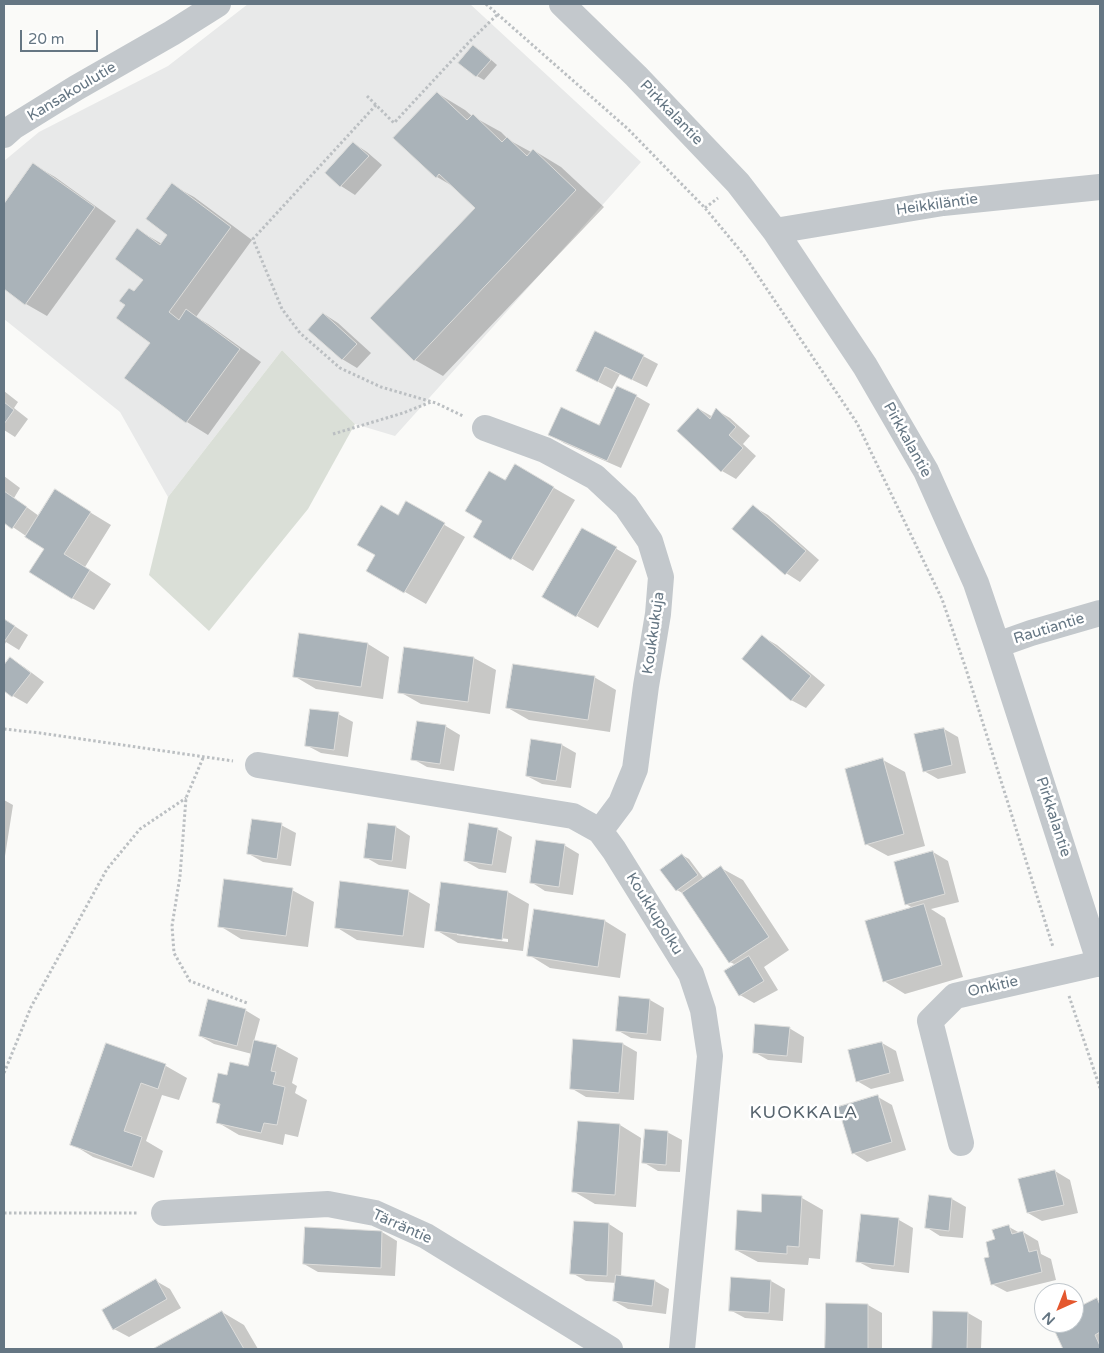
<!DOCTYPE html>
<meta charset="utf-8">
<style>
body{margin:0}
#map{position:relative;width:1104px;height:1353px;overflow:hidden;background:#fafaf8;font-family:"Varela Round",sans-serif}
canvas{display:block}
.frame{position:absolute;inset:0;border:5px solid #657683;pointer-events:none}
.north{position:absolute;left:1034px;top:1283px;width:50px;height:50px;box-sizing:border-box;background:#fff;border:1px solid #c1c8cd;border-radius:50%;rotate:224deg;font-size:14px;font-weight:700;line-height:20px;text-align:center;color:#657683}
.north::after{content:'';display:block;margin:auto;width:18px;height:22px;background:#e4572e;clip-path:polygon(50% 0,100% 100%,50% 72%,0 100%)}
.scale{position:absolute;left:20px;top:30px;width:78px;height:22px;box-sizing:border-box;border:2px solid #657683;border-top:0;padding-left:6px;font-size:15px;line-height:18px;white-space:nowrap;color:#657683;-webkit-text-stroke:4px #fff;paint-order:stroke}
</style>
<div id="map">
<canvas width="1104" height="1353"></canvas>
<div class="frame"></div>
<div class="north">N</div>
<div class="scale">20 m</div>
</div>
<script>
const ctx = document.querySelector('canvas').getContext('2d');
ctx.lineJoin = 'round';
function fill(path, color) {
  ctx.fillStyle = color;
  ctx.fill(path, 'evenodd');
}
function stroke(path, color, width, dash) {
  ctx.strokeStyle = color;
  ctx.lineWidth = width;
  ctx.lineCap = dash ? 'butt' : 'round';
  ctx.setLineDash(dash || []);
  ctx.stroke(path);
}
function label(font, color, halo, rows, align = 'center') {
  ctx.font = font + ' "Varela Round",sans-serif';
  ctx.lineWidth = 5;
  ctx.setLineDash([]);
  ctx.textBaseline = 'middle';
  ctx.strokeStyle = halo;
  ctx.fillStyle = color;
  for (const [text, x, y, turn = 0] of rows) {
    ctx.save();
    ctx.translate(x, y);
    ctx.rotate((+turn || 0) * Math.PI / 180);
    ctx.textAlign = isNaN(turn) ? turn : align;
    if (halo) ctx.strokeText(text, 0, 0);
    ctx.fillText(text, 0, 0);
    ctx.restore();
  }
}
fill(new Path2D(`
 M248 4H470L641 162 395 436 355 424 282 350 168 497 120 412 4 319V161L39 132 168 66Z`), '#e8e9e9');
fill(new Path2D(`
 M282 350 355 424 308 509 209 631 149 575 168 497Z`), '#dadfd7');
fill(new Path2D(`
 M473 47 480 50 497 65 484 80 477 76 460 62Z
 M437 93 465 110 472 116 501 132 509 140 531 152 533 150 561 167 604 207 443 376 415 360 476 208 456 188 437 177 395 138Z
 M353 143 367 152 382 165 355 195 341 186 327 173Z
 M34 165 55 177 116 221 47 316 26 304 4 288V206Z
 M172 185 194 197 252 240 196 317 208 324 261 362 208 435 187 422 126 378 152 343 135 292 144 279 138 230 162 244 169 235Z
 M324 314 338 323 371 353 357 368 342 359Z
 M643 356 658 364 647 387 620 374 612 389 577 371Z
 M4 391 18 402 14 408 28 419 15 437 4 430Z
 M636 396 650 404 621 468 564 443 550 434 600 426Z
 M699 409 713 417 716 410 730 418 750 436 743 444 756 456 736 479 722 471Z
 M516 466 575 500 533 571 474 536Z
 M4 476 20 488 14 498 39 516 55 491 111 525 85 567 111 584 94 610 72 598 45 549 4 521Z
 M407 503 465 537 426 604 367 570Z
 M754 507 768 515 819 560 800 582 786 573Z
 M583 529 637 561 598 628 544 597Z
 M4 619 28 635 19 650 6 642 4 646Z
 M763 637 777 645 825 685 806 708 791 700Z
 M368 644 389 657 383 699 316 689 294 676Z
 M405 648 474 658 496 670 490 714 421 704 400 692Z
 M10 658 24 667 44 682 27 704 13 696 4 689V667Z
 M594 677 616 690 610 732 529 720 508 708Z
 M338 714 353 722 348 757 321 753 306 745Z
 M445 726 460 735 454 771 427 767 413 759Z
 M944 729 958 737 966 773 938 779 924 771Z
 M562 745 576 753 571 788 542 784 527 776Z
 M883 760 905 772 925 846 888 856 866 844Z
 M4 800 13 805 5 856H4Z
 M369 824 396 827 410 836 406 869 379 865 365 857Z
 M281 825 296 833 291 866 263 862 249 854Z
 M497 829 512 837 506 873 479 869 465 861Z
 M564 845 579 854 573 895 545 891 531 882Z
 M933 852 948 861 959 902 931 909 945 918 963 977 905 994 884 981 913 908 906 904Z
 M682 855 689 859 704 879 721 868 743 880 789 950 764 967 778 990 754 1003 740 995 736 965 730 962 684 894 677 890Z
 M442 883 508 892 529 904 523 951 458 943 436 930ZM457 933 508 939V942L457 935Z
 M292 890 314 902 308 947 241 939 220 926Z
 M408 891 430 904 424 948 357 940 336 927Z
 M605 921 626 934 620 978 550 968 529 955Z
 M650 1000 664 1008 661 1041 631 1038 617 1030Z
 M245 1010 260 1019 254 1041 276 1046 298 1058 292 1083 297 1086 295 1093 307 1100 298 1137 285 1134 283 1145 239 1135 217 1122 221 1106 213 1101 228 1076 249 1068 252 1054 214 1044 200 1036Z
 M789 1028 804 1037 802 1063 768 1060 754 1052Z
 M882 1043 896 1051 904 1081 871 1089 857 1081Z
 M623 1044 637 1052 634 1100 586 1097 571 1088Z
 M106 1045 166 1066 187 1078 179 1100 162 1095 146 1141 163 1151 154 1178 93 1157 72 1144Z
 M878 1097 892 1105 906 1150 867 1162 853 1153Z
 M620 1125 641 1138 636 1207 595 1204 573 1191Z
 M667 1132 682 1140 680 1172 658 1171 643 1162Z
 M1055 1171 1070 1180 1078 1213 1042 1221 1028 1213Z
 M930 1196 952 1199 966 1207 963 1238 940 1236 926 1227Z
 M802 1198 823 1210 820 1259 809 1258 808 1265 758 1262 736 1250 762 1213Z
 M862 1216 899 1220 913 1228 909 1273 872 1269 857 1261Z
 M575 1222 609 1224 623 1233 621 1277 655 1281 669 1289 666 1314 628 1309 614 1301 617 1283 586 1281 572 1273Z
 M1009 1227 1020 1233 1023 1232 1038 1241 1041 1254 1051 1259 1056 1280 1007 1292 992 1284 996 1240Z
 M306 1229 382 1232 397 1241 395 1276 318 1272 304 1264Z
 M156 1281 170 1289 181 1308 129 1337 114 1329Z
 M771 1281 785 1289 783 1321 745 1318 730 1310Z
 M1097 1300 1100 1301V1349H1064L1052 1323H1074V1306L1078 1305 1082 1307Z
 M827 1305H868L882 1313V1349H827Z
 M222 1312 244 1325 258 1349H156Z
 M934 1312 968 1313 982 1321 981 1349H933Z`), '#0003');
const building = new Path2D(`
 M473 45 491 60 476 77 458 63Z
 M437 92 467 120 473 114 502 142 507 137 527 156 533 149 576 190 414 361 370 318 475 208 439 174 436 178 393 138Z
 M353 142 369 156 340 187 325 173Z
 M33 163 95 207 25 305 4 289V204Z
 M172 183 231 227 169 312 179 320 186 309 240 349 186 423 124 378 150 343 116 318 125 305 119 301 129 288 134 291 143 280 115 259 137 228 160 245 167 235 146 219Z
 M323 313 357 344 342 360 308 330Z
 M595 331 644 355 632 380 605 367 598 382 576 371Z
 M617 386 637 395 607 461 548 435 561 407 599 425Z
 M4 402 14 410 4 424Z
 M698 408 710 419 716 408 736 427 729 435 743 448 721 472 677 431Z
 M515 464 554 487 511 560 473 537 482 521 465 511 489 471 505 480Z
 M55 489 91 512 64 554 90 570 72 599 29 572 44 549 25 537Z
 M4 491 27 507 12 529 4 523Z
 M406 501 445 523 404 593 366 571 375 555 357 545 381 505 398 515Z
 M753 505 806 551 785 575 732 529Z
 M582 528 617 547 576 617 542 597Z
 M4 619 15 626 4 642Z
 M299 633 368 643 361 687 293 677Z
 M762 635 811 676 791 701 742 659Z
 M404 647 474 657 468 702 398 693Z
 M10 657 31 673 12 697 4 691V665Z
 M513 664 595 676 588 720 506 708Z
 M310 709 339 712 334 750 305 746Z
 M417 721 446 725 440 764 411 760Z
 M944 728 952 765 923 772 914 734Z
 M531 739 562 744 556 781 526 776Z
 M883 758 904 834 865 845 845 769Z
 M252 819 282 823 277 859 247 854Z
 M368 823 396 826 392 861 364 858Z
 M469 823 498 828 492 865 464 861Z
 M536 840 565 844 559 887 530 883Z
 M933 851 945 894 905 905 894 862Z
 M682 854 698 875 676 891 660 870Z
 M721 866 769 937 729 963 682 893Z
 M224 879 293 888 286 936 218 927Z
 M340 881 409 890 403 936 335 928Z
 M441 882 508 891 502 940 435 931Z
 M924 904 942 965 883 982 865 921Z
 M534 909 605 920 598 967 527 956Z
 M749 956 764 981 739 996 724 971Z
 M619 996 650 999 647 1034 616 1031Z
 M208 999 246 1009 237 1046 199 1036Z
 M755 1024 790 1027 787 1056 753 1053Z
 M573 1039 623 1043 619 1093 570 1089Z
 M254 1040 277 1045 271 1071 276 1072 273 1084 285 1087 277 1125 264 1123 261 1133 216 1123 220 1104 212 1102 218 1073 227 1075 230 1062 248 1066Z
 M882 1042 890 1073 856 1082 848 1050Z
 M106 1043 166 1064 158 1089 141 1083 124 1131 142 1137 132 1167 70 1145Z
 M878 1095 892 1142 852 1154 838 1107Z
 M578 1121 620 1124 615 1195 572 1192Z
 M645 1129 668 1131 666 1165 642 1163Z
 M1055 1170 1064 1205 1027 1213 1018 1179Z
 M762 1194 802 1196 799 1247 787 1246V1254L735 1250 737 1210 761 1212Z
 M929 1195 952 1198 949 1231 925 1228Z
 M861 1214 899 1218 894 1266 856 1262Z
 M574 1221 609 1223 607 1276 570 1274Z
 M1009 1225 1012 1234 1023 1231 1029 1252 1037 1250 1042 1272 991 1285 984 1258 989 1257 986 1242 995 1239 992 1230Z
 M305 1227 382 1231 381 1268 303 1264Z
 M616 1275 655 1280 652 1306 613 1301Z
 M731 1277 771 1280 769 1313 729 1311Z
 M156 1279 167 1299 113 1330 102 1310Z
 M1097 1298 1100 1305V1332L1095 1335 1100 1346V1349H1063L1051 1323H1074V1305L1078 1303 1080 1306Z
 M826 1303 868 1304V1349H825Z
 M222 1311 244 1349H153Z
 M933 1311 968 1312 967 1349H932Z`);
fill(building, '#aab3b9');
stroke(building, '#dcdcda', 1);
stroke(new Path2D(`
 M486 4 628 129 705 208 744 255 857 423 942 599 966 669 1053 947
 M367 96 394 123 471 40 498 14
 M376 105 253 239 282 309 300 333 340 368 381 387 436 403 463 416
 M705 208 718 198
 M333 434 403 413 431 402
 M4 729 40 733 233 761
 M203 758 186 798 180 876 172 926 174 953 190 981 247 1003
 M1069 996 1100 1088
 M4 1073 31 1007 107 869 140 829 186 798
 M4 1213H138`), '#bbbfc2', 3, [2.5, 2.5]);
stroke(new Path2D(`
 M562 4 636 76 738 183 775 231 865 366 926 471 976 583 997 645 1100 964
 M4 135 13 127 76 88 172 33 218 4
 M775 231 943 203 1100 187
 M485 428 545 450 595 477 626 506 650 541 661 577 658 614 646 686 635 769 621 803 600 831
 M997 645 1031 633 1100 613
 M258 765 573 816 600 831 614 850 691 974 703 1010 710 1056 682 1349
 M961 1143 930 1021 955 996 1100 963
 M164 1213 328 1204 375 1213 426 1236 610 1349`), '#c3c8cc', 26);
label('15px', '#657683', '#fff', [
 ["Kansakoulutie",72,92,-31],
 ["Pirkkalantie",671,113,46],
 ["Heikkiläntie",937,205,-8],
 ["Pirkkalantie",907,440,61],
 ["Rautiantie",1049,629,-17],
 ["Koukkukuja",654,633,-82],
 ["Pirkkalantie",1053,817,72],
 ["Koukkupolku",654,914,58],
 ["Onkitie",993,987,-13],
 ["Tärräntie",402,1227,24]
]);
ctx.letterSpacing = '1px';
label('18px', '#57646e', '#fff', [
 ["KUOKKALA",804,1113]
]);
ctx.letterSpacing = '0px';
</script>
